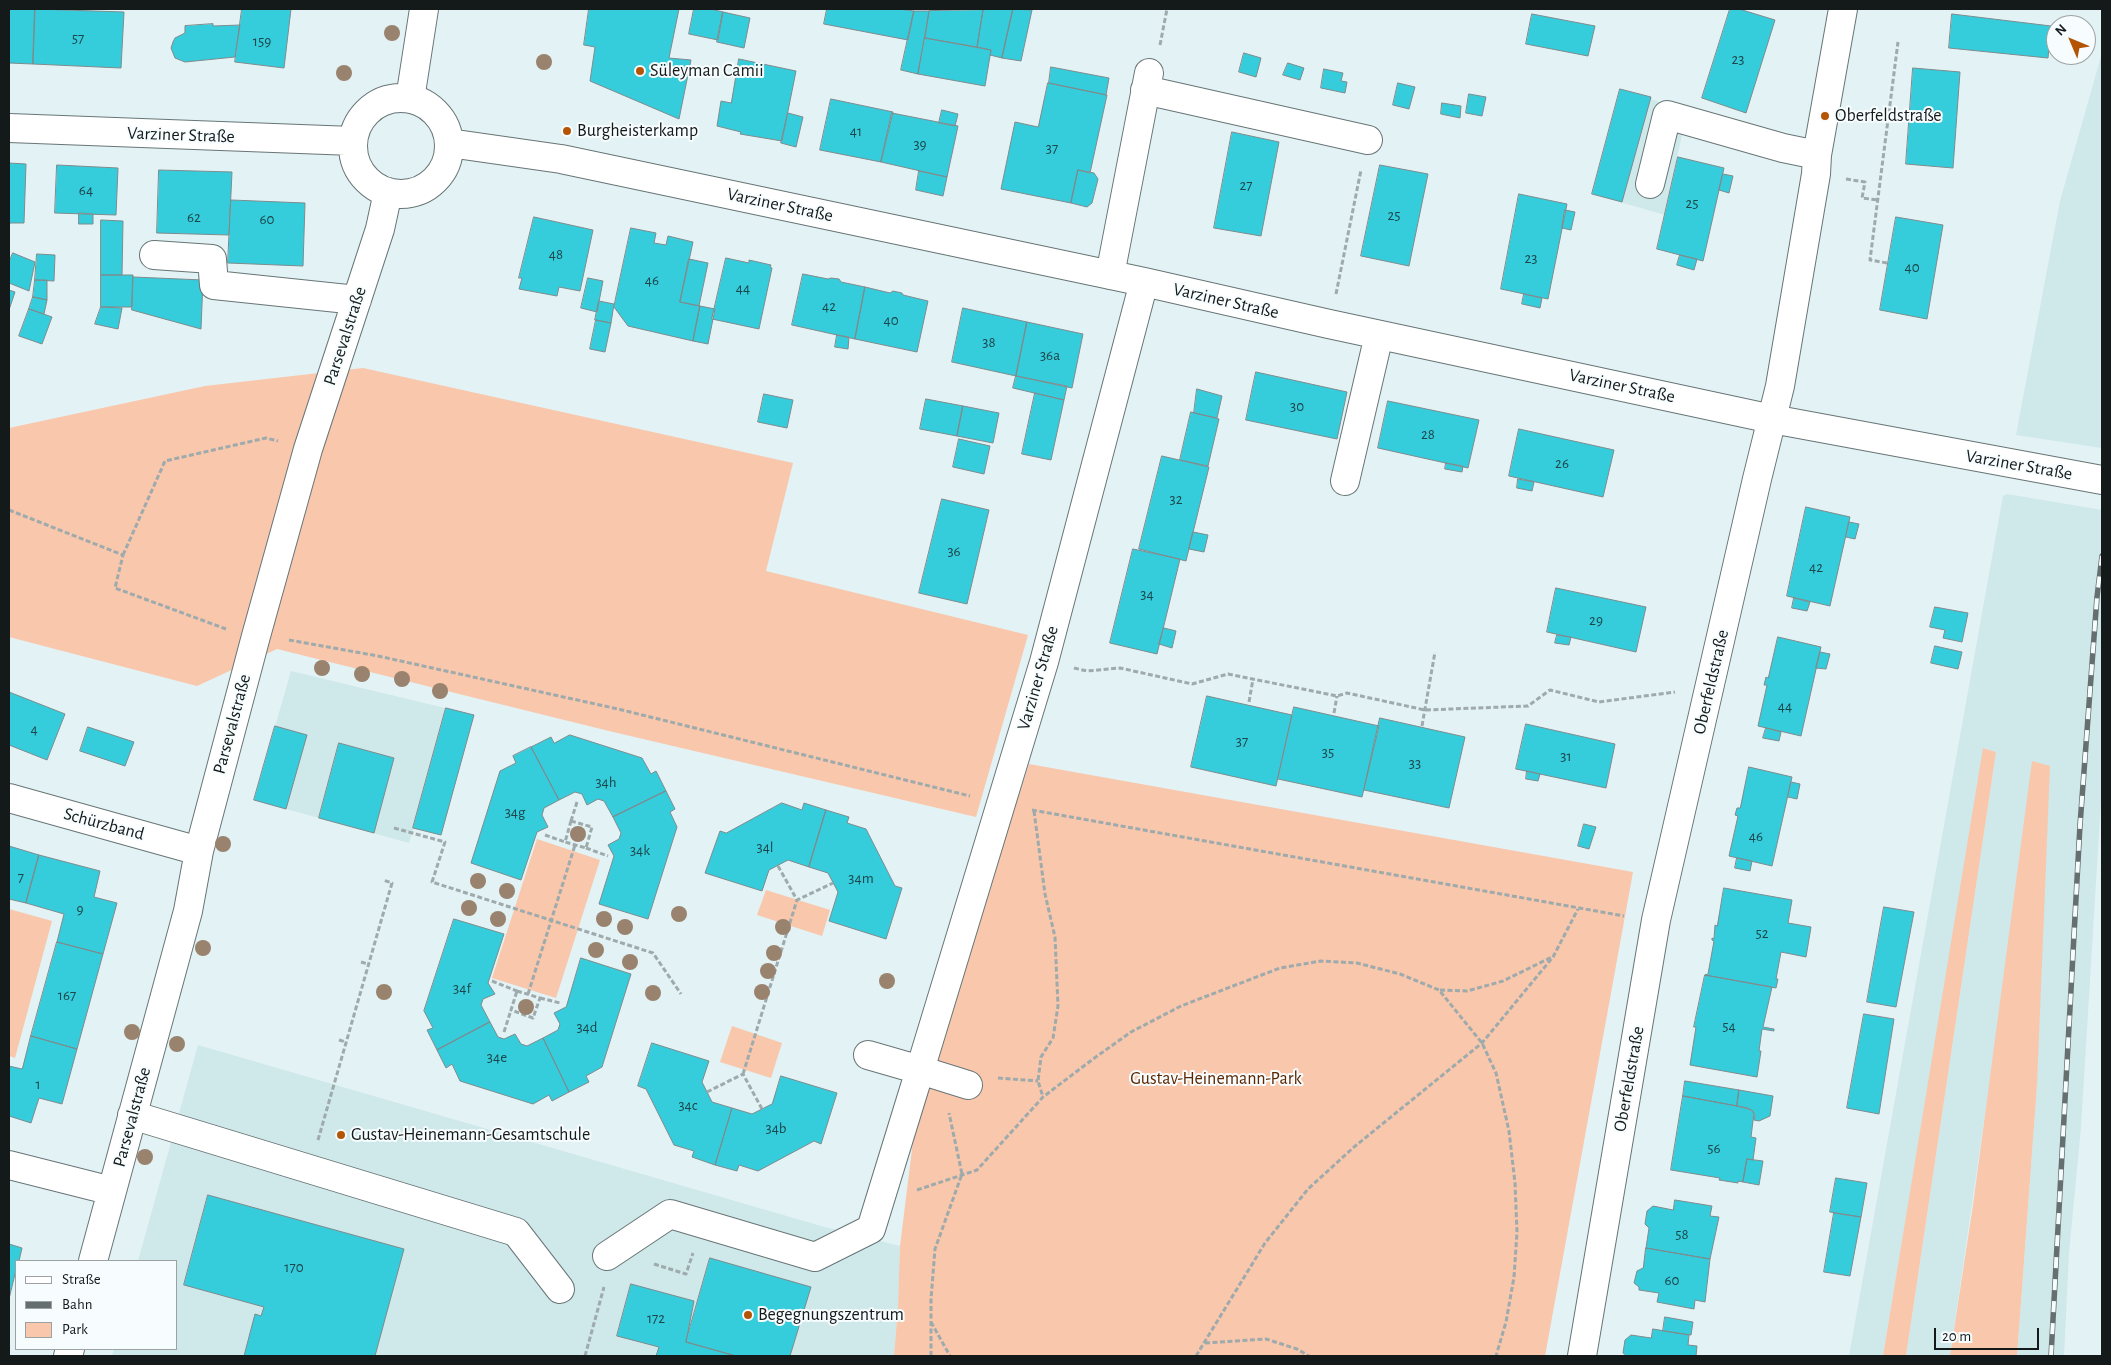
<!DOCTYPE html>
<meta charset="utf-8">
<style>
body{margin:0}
#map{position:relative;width:2111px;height:1365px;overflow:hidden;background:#e3f2f4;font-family:"Alegreya Sans",sans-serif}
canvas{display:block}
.frame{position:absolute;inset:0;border:10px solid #14191a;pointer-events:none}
.legend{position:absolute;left:15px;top:1260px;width:162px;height:90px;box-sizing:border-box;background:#f7fdfe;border:1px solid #9ca2a3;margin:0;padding:6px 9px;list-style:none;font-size:15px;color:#14191a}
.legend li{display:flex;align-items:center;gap:10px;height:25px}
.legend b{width:25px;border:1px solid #9ca2a3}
.north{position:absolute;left:2046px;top:15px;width:50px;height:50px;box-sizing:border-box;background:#f7fdfe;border:1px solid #9ca2a3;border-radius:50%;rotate:315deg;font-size:14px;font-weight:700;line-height:20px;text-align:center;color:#14191a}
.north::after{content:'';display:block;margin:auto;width:18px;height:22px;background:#b45506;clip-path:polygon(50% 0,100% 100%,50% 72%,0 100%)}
.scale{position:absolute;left:1934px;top:1328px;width:105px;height:22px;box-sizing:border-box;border:2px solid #14191a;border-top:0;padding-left:6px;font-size:15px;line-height:18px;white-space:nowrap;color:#14191a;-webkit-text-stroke:4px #f7fdfe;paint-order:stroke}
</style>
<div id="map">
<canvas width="2111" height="1365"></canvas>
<div class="frame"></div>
<ul class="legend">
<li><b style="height:6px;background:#fff"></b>Straße</li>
<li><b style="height:6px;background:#666f70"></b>Bahn</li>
<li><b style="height:14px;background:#f8c7ac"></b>Park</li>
</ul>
<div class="north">N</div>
<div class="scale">20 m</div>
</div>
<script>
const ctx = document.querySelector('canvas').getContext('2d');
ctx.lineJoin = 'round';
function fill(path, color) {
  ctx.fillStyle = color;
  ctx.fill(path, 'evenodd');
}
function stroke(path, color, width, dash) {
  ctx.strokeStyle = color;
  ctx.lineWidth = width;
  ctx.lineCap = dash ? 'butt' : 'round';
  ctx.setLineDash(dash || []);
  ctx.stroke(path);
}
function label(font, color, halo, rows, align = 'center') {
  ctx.font = font + ' "Alegreya Sans",sans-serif';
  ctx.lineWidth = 4;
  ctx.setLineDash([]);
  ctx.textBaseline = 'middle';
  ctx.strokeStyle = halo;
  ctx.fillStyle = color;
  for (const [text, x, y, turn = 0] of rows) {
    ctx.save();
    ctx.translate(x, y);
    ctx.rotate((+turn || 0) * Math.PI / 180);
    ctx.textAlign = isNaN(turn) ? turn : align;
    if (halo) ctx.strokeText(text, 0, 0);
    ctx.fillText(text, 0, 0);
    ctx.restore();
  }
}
fill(new Path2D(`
 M2102 53V448L2016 435 2060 201Z
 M1620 89 1687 111 1665 215 1592 194Z
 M2007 494 2102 510V784L2081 1127 2069 1253 2064 1356H2017L2037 1085 1996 1038 1950 1356H1906L1996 752 1984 748 1883 1356H1849L2003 496Z
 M291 671 474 715 441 835 414 828 409 843 254 800Z
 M198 1045 821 1226 900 1246 898 1307 894 1356H112L114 1349H176V1261H138Z`), '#cfe8ea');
fill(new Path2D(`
 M363 368 793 463 766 571 1028 635 976 817 609 731 277 649 197 686 9 637V428L205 386Z
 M1983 748 1996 752 1906 1356H1883Z
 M2032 761 2050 766 2037 1085 2017 1356H1950L1973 1205Z
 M1029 764 1633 872 1545 1356H894L898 1307 900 1246 919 1093Z
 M537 839 600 860 556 998 492 978Z
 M766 890 830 910 822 936 757 915Z
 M9 909 52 921 15 1058 9 1056Z
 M732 1026 782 1043 771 1078 720 1062Z`), '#f8c7ac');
const building = new Path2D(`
 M9 9H35L33 64 9 63Z
 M35 9 124 12 121 68 33 64Z
 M242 9H291L284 68 235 62Z
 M589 9H679L669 58 691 60 679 119 590 81 595 47 584 45Z
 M694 9H711L723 12 718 40 689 34Z
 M827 9H899L914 11 908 40 824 24Z
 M1013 9 1032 10 1021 61 1002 58Z
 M1013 9 1002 58 990 55 991 50 977 47 983 10Z
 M1730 9H1739L1775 20 1746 113 1702 98Z
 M983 10 977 47 925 38 929 11Z
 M914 11H929L918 74 901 70Z
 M723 12 750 18 744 48 717 42Z
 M1532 14 1595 26 1588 56 1526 44Z
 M1952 14 2051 26 2048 58 1949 48Z
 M213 24V26L240 25 235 57 185 62 175 58 171 48 173 42 175 38 185 33V26Z
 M925 38 991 50 985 86 918 74Z
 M1244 53 1261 58 1256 77 1239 72Z
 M739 59 796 71 782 141 740 134 741 132 717 126 721 101 731 103Z
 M1288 63 1304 68 1300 80 1283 75Z
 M1051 67 1109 78 1106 95 1049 83Z
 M1913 68 1960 72 1953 168 1906 164Z
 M1324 69 1343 73 1341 81 1347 82 1345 93 1321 88Z
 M1048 83 1107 95 1090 173 1078 170 1071 203 1001 189 1015 122 1038 127Z
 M1398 83 1415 87 1409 109 1393 105Z
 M1620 89 1651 97 1622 202 1592 194Z
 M1469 94 1486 97 1482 116 1466 113Z
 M831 99 893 112 881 162 820 150Z
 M1442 103 1461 106 1460 118 1441 114Z
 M942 110 958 114 955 126 939 123Z
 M788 113 803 117 796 147 781 143Z
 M892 113 958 126 947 177 881 162Z
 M1232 132 1279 142 1261 236 1214 228Z
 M1678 157 1724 168 1703 261 1657 249Z
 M9 163 26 164 24 223H10L9 226Z
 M57 165 118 168 116 215 55 213Z
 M1380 165 1428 174 1409 266 1361 256Z
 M159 170 232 172 229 235 157 233Z
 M1078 170 1094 173 1098 179 1092 203 1087 207 1071 203Z
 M919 171 947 177 943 196 916 190Z
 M1723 174 1733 176 1729 193 1719 190Z
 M1519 194 1567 204 1548 299 1501 289Z
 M231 200 305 203 303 266 228 263Z
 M1565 210 1575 212 1571 230 1562 228Z
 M79 213 93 214V224H79Z
 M534 217 593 230 580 291 559 287 557 296 519 289 522 278H519Z
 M1896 217 1943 225 1927 319 1880 310Z
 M101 220 123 221 122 275H101Z
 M631 228 656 233 654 243 666 245 668 236 693 242 680 302 700 306 693 341 628 326 614 307Z
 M13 253 35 262 29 291 9 283V262Z
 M37 254 55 255 54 281 35 280Z
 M1680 255 1697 259 1694 270 1677 265Z
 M726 258 749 263V260L771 265 770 267 772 268 759 329 712 319Z
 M689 259 708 263 699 306 680 302Z
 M803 274 828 279 831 278 839 279 841 282 865 287 855 339 792 325Z
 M101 275H133L132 307H101Z
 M133 277 203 280 201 329 132 310Z
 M588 278 603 281 597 312 581 308Z
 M35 280H47V300L33 297Z
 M865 287 890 293 893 291 902 293 903 295 928 301 917 352 855 339Z
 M9 290 15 292 9 310Z
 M1524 294 1542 298 1540 308 1522 304Z
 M33 297 47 300 44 314 29 309Z
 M599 301 614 304 611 323 595 320Z
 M700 306 715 309 708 344 693 341Z
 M101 307 122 308 118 329 95 324Z
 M963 308 1027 322 1016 376 952 362Z
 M29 309 52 317 42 344 19 336Z
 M596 320 611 323 605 352 590 349Z
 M1027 322 1083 334 1072 388 1016 376Z
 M837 335 849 337 848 349 835 347Z
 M1256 372 1347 392 1337 439 1246 420Z
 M1016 376 1067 386 1064 400 1013 388Z
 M1197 389 1222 396 1217 418 1194 413Z
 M1035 393 1064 400 1051 460 1022 454Z
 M764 394 793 400 787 428 758 422Z
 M926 399 963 406 957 436 920 429Z
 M1388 401 1479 420 1468 468 1378 448Z
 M963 406 999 413 993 443 957 436Z
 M1191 412 1219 419 1208 466 1180 460Z
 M1519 429 1614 450 1603 497 1509 476Z
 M959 439 990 446 984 474 953 467Z
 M1162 456 1209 467 1186 561 1139 549Z
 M1446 463 1463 466 1462 472 1445 469Z
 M1518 479 1534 482 1532 491 1517 488Z
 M942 499 989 510 967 604 919 593Z
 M1806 507 1850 517 1830 606 1787 596Z
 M1849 522 1859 524 1855 539 1846 537Z
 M1193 532 1208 535 1204 552 1189 549Z
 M1133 549 1180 559 1157 654 1110 643Z
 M1556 588 1646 607 1636 652 1547 632Z
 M1794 598 1810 602 1807 611 1792 608Z
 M1935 607 1968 613 1962 642 1943 638 1945 630 1930 627Z
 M1164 628 1176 631 1172 648 1159 644Z
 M1557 635 1571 637 1569 645 1555 643Z
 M1778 637 1821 647 1801 736 1758 726 1767 685H1764L1766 677 1768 678Z
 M1935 646 1962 652 1958 669 1931 663Z
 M1820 652 1830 654 1826 669 1816 668Z
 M9 692 65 714 47 760 9 745Z
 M1207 696 1292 715 1276 786 1191 767Z
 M1294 707 1379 726 1362 797 1278 779Z
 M446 708 474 715 441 835 413 828Z
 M1380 718 1465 737 1449 808 1364 790Z
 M1526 724 1615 744 1606 788 1516 769Z
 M275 726 307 735 286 809 254 800Z
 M88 727 134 742 125 766 80 751Z
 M1766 728 1781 732 1779 741 1763 738Z
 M570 735 642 758 651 774 656 771 666 791 613 817 604 801 598 799 587 805 582 794 575 792 559 800 531 747 551 737 554 743Z
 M339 743 394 758 374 833 319 818Z
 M531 747 559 800 544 808 542 815 548 827 537 832 521 880 471 863 500 771 516 763 513 756Z
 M1749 767 1792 777 1772 866 1729 856 1738 816 1735 815 1737 808H1740Z
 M1527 771 1540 774 1538 781 1526 779Z
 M1791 782 1800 784 1797 799 1788 797Z
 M666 791 675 809 670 812 677 827 648 919 599 904 614 856 608 845 619 839 621 833 613 817Z
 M782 803 802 810 804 803 826 810 809 867 788 860 769 870 762 891 705 873 720 831 726 833Z
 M826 810 849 817 847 823 866 829 895 886 902 888 886 939 829 921 838 892 828 873 809 867Z
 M1584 824 1596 827 1589 849 1578 846Z
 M9 846 39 855 26 903 9 899Z
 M39 855 100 871 94 897 117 903 103 954 57 942 64 914 26 903Z
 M1737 858 1752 861 1750 871 1735 868Z
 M1724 888 1792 900 1788 923 1811 927 1806 957 1781 952 1776 979H1778L1776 988 1705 975 1708 974 1714 941 1712 940V938L1714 939 1715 925 1717 926Z
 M1884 907 1914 912 1896 1007 1867 1002Z
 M454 919 504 934 488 983 495 994 483 999 481 1005 490 1022 437 1050 427 1030 433 1028 424 1011Z
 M57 942 103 954 77 1049 31 1036Z
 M581 958 631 974 602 1067 586 1076 589 1082 569 1092 543 1038 558 1030 560 1024 554 1013 566 1007Z
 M1705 975 1772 987 1763 1027 1774 1029V1031L1762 1029 1759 1051H1761L1757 1077 1690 1065 1696 1027H1694Z
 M1864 1014 1894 1019 1879 1114 1847 1108Z
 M490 1022 498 1037 504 1039 515 1034 521 1044 527 1046 543 1038 569 1092 552 1101 549 1095 533 1104 460 1081 452 1064 446 1068 437 1050Z
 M31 1036 77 1049 62 1104 39 1098 31 1123 9 1116V1066L22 1069Z
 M652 1043 709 1061 702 1082 712 1102 732 1108 715 1165 692 1157 694 1151 674 1145 646 1089 638 1086Z
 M781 1076 837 1093 821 1144 814 1141 758 1171 739 1165 737 1171 715 1165 732 1108 752 1114 772 1104Z
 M1685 1081 1739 1090 1737 1106 1683 1096Z
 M1739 1090 1773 1096 1770 1116 1759 1121 1754 1120 1755 1115 1752 1110 1737 1106Z
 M1683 1096 1748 1108 1754 1113 1751 1137 1756 1138 1753 1160 1747 1159 1743 1182 1738 1181V1183L1719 1180 1720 1178 1671 1170Z
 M1747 1159 1763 1161 1759 1185 1743 1182Z
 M1836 1178 1867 1183 1861 1217 1830 1212Z
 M208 1195 404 1249 375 1356H244L255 1314 261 1316 264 1307 184 1285Z
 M1675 1200 1712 1206 1710 1216 1719 1217 1710 1259 1646 1248 1649 1228 1645 1224 1647 1211 1653 1206 1673 1210Z
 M1834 1213 1861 1217 1850 1276 1824 1272Z
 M9 1244 22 1248 19 1261H16V1270L9 1299Z
 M1646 1248 1710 1259 1705 1302 1695 1300 1694 1309 1657 1302 1659 1293 1639 1290V1287L1634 1283 1637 1271 1643 1268Z
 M710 1258 811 1287 790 1356H736L686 1342Z
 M631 1284 694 1301 686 1342 736 1356H656L659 1347 617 1336Z
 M1665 1317 1693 1322 1691 1335 1663 1331Z
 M1653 1329 1689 1335 1688 1345 1697 1346 1696 1356H1627L1623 1353 1625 1340 1631 1335 1651 1338Z`);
fill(building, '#35cddc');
stroke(building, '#7e8b8d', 1);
const minor = new Path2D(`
 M1145 90 1368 140
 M353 146a48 48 0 1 1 96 0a48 48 0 1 1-96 0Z
 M410 99 424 9
 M9 128 353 141
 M449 143 561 159 1144 282 1329 324 1772 419 2102 480
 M1650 184 1667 115 1783 148 1817 155
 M154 255 212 259 214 285 357 300
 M1110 275 1149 73
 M1345 481 1379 335
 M9 798 199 851
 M868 1055 920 1070 1044 662 1144 282
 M132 1115 516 1232 560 1289
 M9 1165 112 1191
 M607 1256 670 1214 815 1257 871 1229 920 1070 968 1085
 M93 1261 188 911 199 851 256 636 308 449 380 229 388 192
 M68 1356 70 1349
 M1582 1356 1656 920 1757 479 1780 386 1816 174 1817 155 1843 9`);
stroke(minor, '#687576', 30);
stroke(new Path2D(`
 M1160 45 1167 9
 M1889 114 1907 117
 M1846 179 1865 182 1862 198 1878 200
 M1887 263 1870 260 1898 42
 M1336 294 1361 170
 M9 510 123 555 115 588 226 629
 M123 555 165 461 266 438 278 441
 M289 640 378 656 618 709 970 796
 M1074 668 1087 671 1120 668 1192 684 1228 674 1337 696 1347 693 1425 710 1528 706 1550 690 1599 702 1675 692
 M1249 702 1253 679
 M1334 713 1337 696
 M1422 726 1435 652
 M1032 810 1624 916
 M1034 811 1045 894 1055 937 1058 1006 1053 1038 1041 1057 1038 1081 1043 1097
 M571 821 592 827 586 848 565 842Z
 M571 821 577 802
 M394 828 445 842 432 882 653 953 681 994
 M545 835 565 842
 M586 848 608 856
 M778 866 797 900 833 883
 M361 962 368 964
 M492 981 517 991
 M1440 990 1467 991 1503 981 1552 957
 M517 991 540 998 533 1018 511 1010Z
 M528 994 575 845
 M540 998 560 1003
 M504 1032 511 1010
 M339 1040 346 1042
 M743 1074 797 900
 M998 1078 1038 1081
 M707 1092 743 1074 762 1109
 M318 1140 392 883 383 880
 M917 1190 977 1170 1043 1097 1093 1059 1131 1032 1181 1006 1280 968 1321 961 1357 963 1400 974 1439 990 1482 1043 1496 1073 1509 1131 1515 1183 1517 1232 1514 1277 1506 1322 1496 1356
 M654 1264 686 1274 693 1253
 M931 1322 950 1356
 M1205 1343 1266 1339 1297 1349 1309 1356
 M585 1356 604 1287
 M931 1356V1299L935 1249 962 1174 949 1113
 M1196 1356 1265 1243 1308 1189 1354 1147 1482 1043 1553 957 1578 909`), '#9eaaab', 3, [5, 2.5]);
stroke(minor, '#fff', 28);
const rail = new Path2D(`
 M2051 1356 2080 825 2097 597 2102 556`);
stroke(rail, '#666f70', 5.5);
stroke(rail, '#f7fdfe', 4, [11]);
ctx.fillStyle = '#99826e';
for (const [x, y] of [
 [392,33],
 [544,62],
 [344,73],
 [322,668],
 [362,674],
 [402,679],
 [440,691],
 [578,834],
 [223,844],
 [478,881],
 [507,891],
 [469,908],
 [679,914],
 [498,919],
 [604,919],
 [625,927],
 [783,927],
 [203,948],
 [596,950],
 [774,953],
 [630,962],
 [768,971],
 [887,981],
 [384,992],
 [762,992],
 [653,993],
 [526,1007],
 [132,1032],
 [177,1044],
 [145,1157]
]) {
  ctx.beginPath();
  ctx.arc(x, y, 8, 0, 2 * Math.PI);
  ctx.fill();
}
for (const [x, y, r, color] of [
 [640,71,5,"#b45506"],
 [1825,116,5,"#b45506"],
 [567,131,5,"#b45506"],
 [341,1135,5,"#b45506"],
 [748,1315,5,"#b45506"]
]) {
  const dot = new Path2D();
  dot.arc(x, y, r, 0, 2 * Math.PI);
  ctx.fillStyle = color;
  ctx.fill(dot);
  stroke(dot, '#f7fdfe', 2);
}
label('15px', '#1c464a', null, [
 ["57",78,38],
 ["159",262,41],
 ["23",1738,59],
 ["41",856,131],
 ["39",920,144],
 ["37",1052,148],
 ["27",1246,185],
 ["64",86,190],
 ["25",1692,203],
 ["25",1394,215],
 ["62",194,217],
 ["60",267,219],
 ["48",556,254],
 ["23",1531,258],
 ["40",1912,267],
 ["46",652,280],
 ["44",743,288],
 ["42",829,306],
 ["40",891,320],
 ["38",989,342],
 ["36a",1050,355],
 ["30",1297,406],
 ["28",1428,434],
 ["26",1562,463],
 ["32",1176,499],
 ["36",954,551],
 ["42",1816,567],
 ["34",1147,594],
 ["29",1596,620],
 ["44",1785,706],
 ["4",34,729],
 ["37",1242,741],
 ["35",1328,752],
 ["31",1566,756],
 ["33",1415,763],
 ["34h",606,782],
 ["34g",515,812],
 ["46",1756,836],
 ["34l",765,847],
 ["34k",640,850],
 ["7",21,877],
 ["34m",861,878],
 ["9",80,909],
 ["52",1762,933],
 ["34f",462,988],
 ["167",67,995],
 ["54",1729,1026],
 ["34d",587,1027],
 ["34e",497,1057],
 ["1",38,1084],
 ["34c",688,1105],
 ["34b",776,1128],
 ["56",1714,1148],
 ["58",1682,1234],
 ["170",294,1267],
 ["60",1672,1280],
 ["172",656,1318]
]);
label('18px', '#14191a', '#f7fdfe', [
 ["Süleyman Camii",650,71],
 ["Oberfeldstraße",1835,116],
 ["Burgheisterkamp",577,131],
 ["Gustav-Heinemann-Gesamtschule",351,1135],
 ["Begegnungszentrum",758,1315]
], 'left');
label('18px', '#14191a', '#f7fdfe', [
 ["Varziner Straße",181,135,2],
 ["Varziner Straße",780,205,12],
 ["Varziner Straße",1226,301,13],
 ["Parsevalstraße",345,336,-72],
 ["Varziner Straße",1622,386,12],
 ["Varziner Straße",2019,465,10],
 ["Varziner Straße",1038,678,-74],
 ["Oberfeldstraße",1711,682,-77],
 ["Parsevalstraße",232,724,-75],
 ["Schürzband",104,824,15],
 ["Oberfeldstraße",1629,1079,-80],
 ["Parsevalstraße",132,1117,-75]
]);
label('18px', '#5c2700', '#f7fdfe', [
 ["Gustav-Heinemann-Park",1216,1079]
]);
</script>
